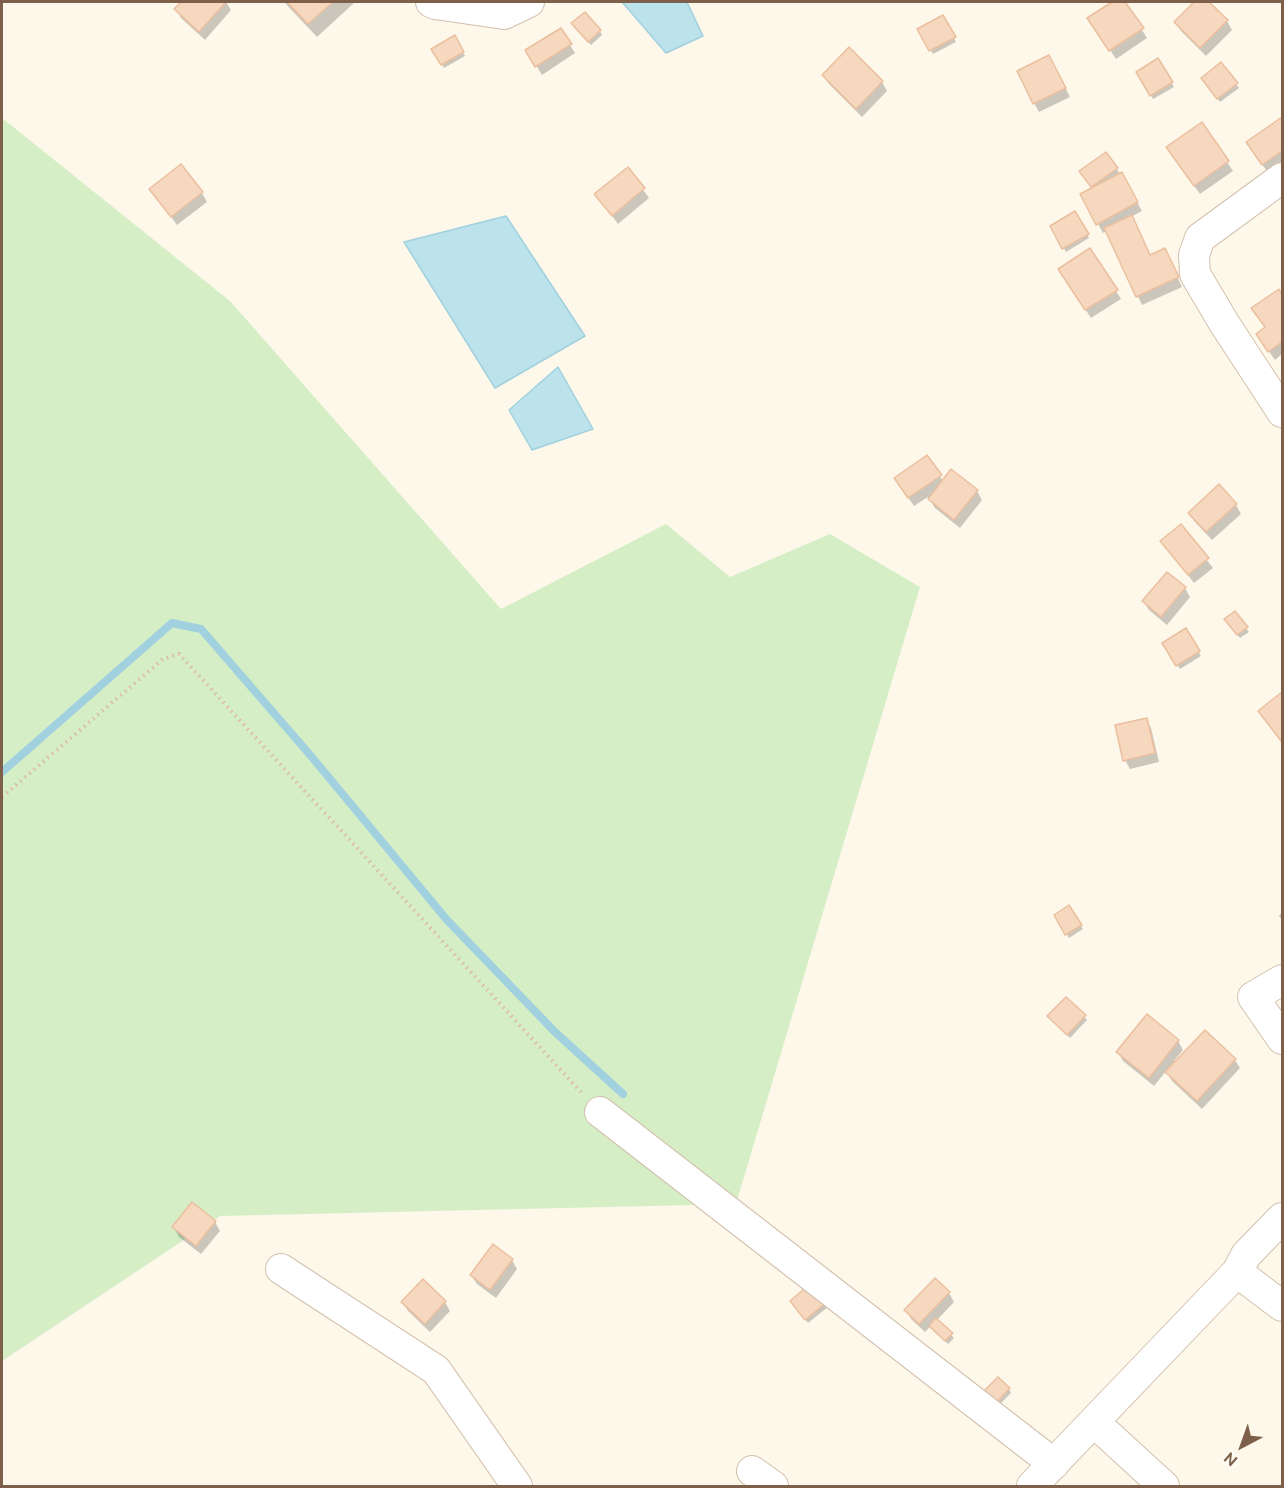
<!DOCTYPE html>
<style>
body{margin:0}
#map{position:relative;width:1284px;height:1488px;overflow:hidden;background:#fef8eb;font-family:Ubuntu,sans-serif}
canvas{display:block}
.frame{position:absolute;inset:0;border:3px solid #7d5f4a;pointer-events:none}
.north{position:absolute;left:1212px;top:1416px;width:60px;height:60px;-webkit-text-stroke:4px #fffbf3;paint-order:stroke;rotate:221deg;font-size:16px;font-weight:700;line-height:24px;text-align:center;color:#7d5f4a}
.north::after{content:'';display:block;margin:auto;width:21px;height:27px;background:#7d5f4a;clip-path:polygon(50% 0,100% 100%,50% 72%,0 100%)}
</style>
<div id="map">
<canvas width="1284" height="1488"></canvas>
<div class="frame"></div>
<div class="north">N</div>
</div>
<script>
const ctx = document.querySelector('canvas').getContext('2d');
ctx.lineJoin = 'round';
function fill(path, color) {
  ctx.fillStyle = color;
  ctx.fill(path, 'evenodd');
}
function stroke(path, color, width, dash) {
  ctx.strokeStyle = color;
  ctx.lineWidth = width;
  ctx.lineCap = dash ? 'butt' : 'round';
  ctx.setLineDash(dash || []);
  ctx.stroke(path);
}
fill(new Path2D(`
 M2 118 230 301 501 609 666 524 730 577 830 534 920 587 736 1204 220 1216 2 1361Z`), '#d5eec6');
const water = new Path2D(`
 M622 2H687L703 36 666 53Z
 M506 216 585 336 495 388 404 242Z
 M558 367 593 429 532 450 509 410Z`);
fill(water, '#bce2eb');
stroke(water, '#a1d1de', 1.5);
fill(new Path2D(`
 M183 2H226L231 10 205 40 181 18 176 9Z
 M284 2H355L317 37Z
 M1115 2H1124L1147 38 1116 59 1089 18Z
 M1196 2H1207L1227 21 1232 30 1206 56 1181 31 1176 23Z
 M942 17 956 42 933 54 919 30Z
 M575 28 600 31 602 35 591 45Z
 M455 37 465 56 444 68 433 49Z
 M570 45 575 53 542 75 527 51Z
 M849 49 882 82 887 91 862 117 829 84 823 75Z
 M1158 60 1174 87 1153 99 1138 72Z
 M1054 66 1070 97 1039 112 1034 103Z
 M1205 82 1236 84 1239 88 1220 102Z
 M1282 119V163L1268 173 1248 143Z
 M1201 124 1233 171 1200 194 1173 156Z
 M1106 154 1120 174H1121L1142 211 1131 217 1150 256 1169 259 1182 287 1142 305 1107 231 1103 233 1082 195 1093 189 1081 171Z
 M628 169 649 198 618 224 596 194Z
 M151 189 202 193 207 202 177 225Z
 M1075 213 1089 238 1066 252 1052 227Z
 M1065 278 1116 291 1121 299 1091 318Z
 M1278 291 1282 297V354L1275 360 1263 343Z
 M927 457 943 481 977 491 982 500 960 528 935 508 928 497 914 506 901 487Z
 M1236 505 1241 514 1212 540 1195 522 1189 513Z
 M1181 526 1213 568 1194 583 1162 541Z
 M1167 574 1185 588 1190 597 1167 625 1149 610 1144 602Z
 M1235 613 1249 632 1240 638 1228 623Z
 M1186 630 1201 656 1180 669 1164 643Z
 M1282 694V742L1260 711Z
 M1146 719 1151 728 1159 762 1130 769 1125 760Z
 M1069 907 1083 929 1069 938 1056 916Z
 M1282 912V921L1279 916Z
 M1049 1016H1084L1087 1020 1070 1038Z
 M1178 1041 1183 1050 1174 1061 1176 1062 1235 1060 1240 1068 1202 1109 1172 1081 1166 1071 1154 1086 1123 1061 1118 1052Z
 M192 1204 215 1222 220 1231 201 1254 179 1237 174 1228Z
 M512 1260 517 1269 496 1298 477 1284 471 1275Z
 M811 1285 828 1307 808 1323 794 1305Z
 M949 1293 954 1302 937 1320 954 1338 948 1344 930 1327 925 1332 911 1319 906 1310Z
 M403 1302H445L450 1311 430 1332 408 1311Z
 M1009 1389 1011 1393 995 1409 984 1400Z`), '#0003');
stroke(new Path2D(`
 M2 772 172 623 201 629 311 756 447 920 555 1032 623 1094`), '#a1d1de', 8);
const building = new Path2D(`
 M181 2H226L199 32 174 9Z
 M287 2H333L308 24Z
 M1112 2H1125L1144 28 1109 51 1087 18Z
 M1194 2H1209L1228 20 1200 48 1174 22Z
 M585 12 601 30 588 42 571 23Z
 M943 15 956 37 929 51 917 29Z
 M561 28 572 44 535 67 525 50Z
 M455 35 464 52 441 65 431 49Z
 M849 47 883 81 856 109 822 75Z
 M1049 55 1066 88 1033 104 1017 71Z
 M1158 58 1173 82 1150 96 1136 72Z
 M1221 62 1238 83 1217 99 1201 78Z
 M1282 117V151L1262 165 1246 142Z
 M1202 122 1229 161 1194 186 1166 147Z
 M1106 152 1118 168 1091 187 1079 171Z
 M181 164 203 192 171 217 149 189Z
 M628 167 645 188 612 216 594 194Z
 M1122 172 1138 202 1096 225 1080 194Z
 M1075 211 1089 234 1062 249 1050 226Z
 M1132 215 1150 255 1165 248 1179 277 1136 297 1104 228Z
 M1090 248 1118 290 1085 310 1058 269Z
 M1279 289 1282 295V342L1268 352 1256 334 1265 327 1251 308Z
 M927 455 942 475 908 498 894 478Z
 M951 469 978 490 954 520 928 499Z
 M1219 484 1237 504 1206 532 1188 513Z
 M1181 524 1209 558 1188 575 1160 541Z
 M1167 572 1186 587 1161 617 1142 601Z
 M1235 611 1248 627 1237 635 1224 619Z
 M1186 628 1200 651 1176 666 1162 643Z
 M1282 692V742L1258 711Z
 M1147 718 1155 753 1123 761 1115 725Z
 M1069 905 1082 925 1065 935 1054 915Z
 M1066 997 1086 1015 1067 1035 1047 1016Z
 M1147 1014 1179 1040 1149 1078 1116 1052Z
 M1205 1030 1236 1059 1197 1101 1165 1072Z
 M192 1202 216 1221 196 1246 172 1227Z
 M493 1244 513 1259 490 1290 470 1275Z
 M935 1278 950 1292 919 1324 904 1310Z
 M423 1279 446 1301 425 1324 401 1302Z
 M811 1283 827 1302 805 1320 790 1301Z
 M936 1318 953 1333 945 1341 929 1326Z
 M998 1377 1010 1388 992 1407 980 1395Z`);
fill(building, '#f6d8bf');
stroke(building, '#ebbf9e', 1.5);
const minor = new Path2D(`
 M431 2 435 4 504 14 529 2
 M1282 178 1200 238 1194 255 1195 274 1224 323 1282 412
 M1282 980 1253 997 1282 1039
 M600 1112 1054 1464
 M281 1269 436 1370 517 1486
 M1237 1272 1282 1306
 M1094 1422 1164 1486
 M752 1471 773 1486
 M1032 1486 1237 1272 1246 1255 1282 1218`);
stroke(minor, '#d3c0ae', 32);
stroke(new Path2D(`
 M2 797 163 659 179 654 581 1092`), '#ddbba1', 4, [1.5, 4.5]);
stroke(minor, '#fff', 30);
</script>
